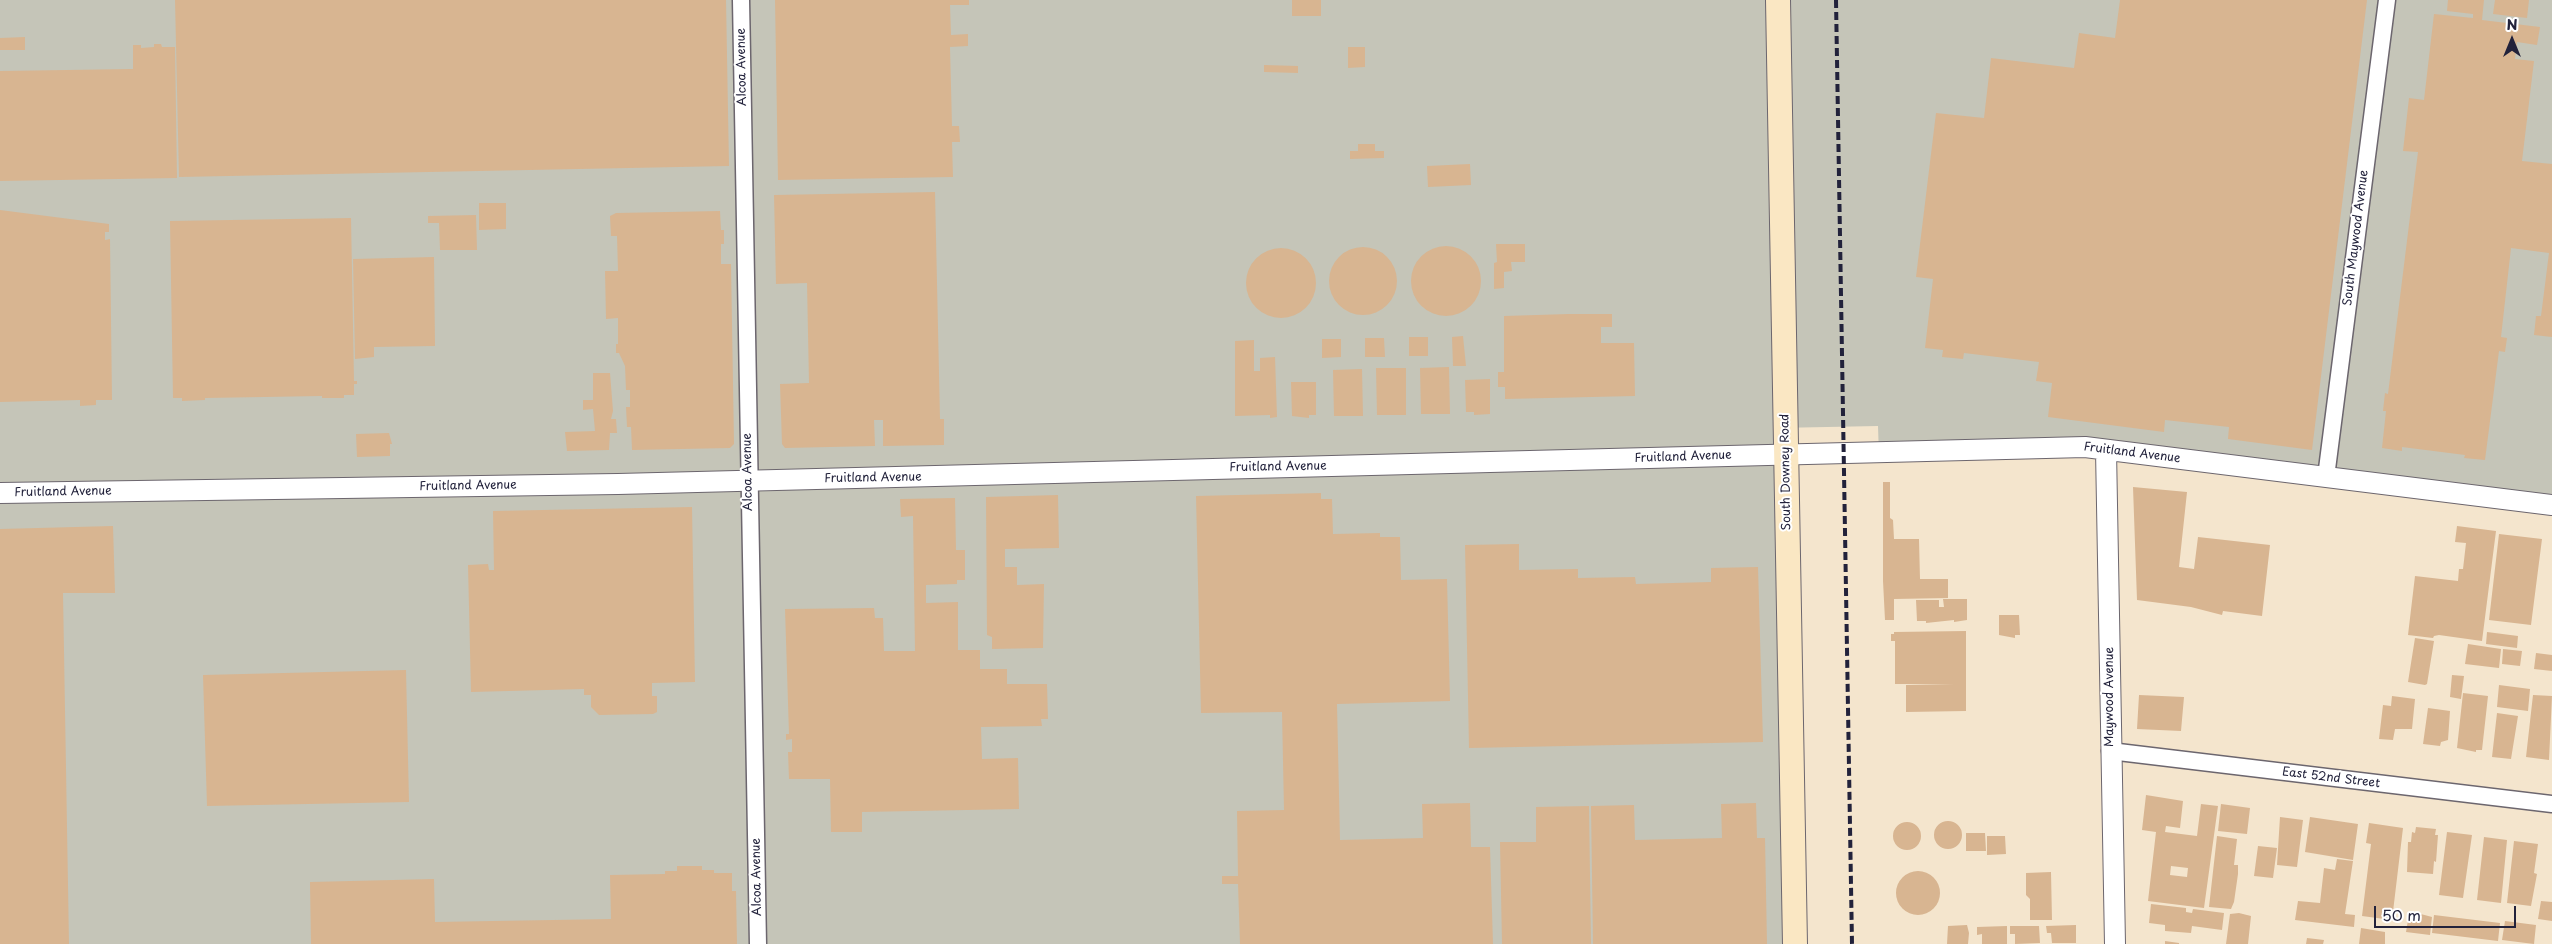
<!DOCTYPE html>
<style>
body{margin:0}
#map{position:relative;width:2552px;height:944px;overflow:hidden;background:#f4e5cd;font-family:"Playpen Sans",sans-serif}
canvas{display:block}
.north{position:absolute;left:2487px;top:15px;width:50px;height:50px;-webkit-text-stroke:4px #fff;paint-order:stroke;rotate:0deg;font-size:14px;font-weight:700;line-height:20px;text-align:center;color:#22223b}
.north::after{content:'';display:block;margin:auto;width:18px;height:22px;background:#22223b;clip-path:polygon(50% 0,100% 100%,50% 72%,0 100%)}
.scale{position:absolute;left:2374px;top:906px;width:142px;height:22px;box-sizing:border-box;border:2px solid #22223b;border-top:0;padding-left:6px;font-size:15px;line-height:18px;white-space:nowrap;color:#22223b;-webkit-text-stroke:4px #fff;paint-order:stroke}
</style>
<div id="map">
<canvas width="2552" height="944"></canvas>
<div class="north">N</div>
<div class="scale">50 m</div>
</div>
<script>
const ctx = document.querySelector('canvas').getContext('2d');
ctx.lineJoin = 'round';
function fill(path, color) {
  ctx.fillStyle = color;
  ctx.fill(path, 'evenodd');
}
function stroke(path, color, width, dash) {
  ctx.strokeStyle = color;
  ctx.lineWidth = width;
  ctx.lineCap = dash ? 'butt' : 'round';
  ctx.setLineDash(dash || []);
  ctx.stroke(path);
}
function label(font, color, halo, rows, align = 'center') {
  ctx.font = font + ' "Playpen Sans",sans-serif';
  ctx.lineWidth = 4;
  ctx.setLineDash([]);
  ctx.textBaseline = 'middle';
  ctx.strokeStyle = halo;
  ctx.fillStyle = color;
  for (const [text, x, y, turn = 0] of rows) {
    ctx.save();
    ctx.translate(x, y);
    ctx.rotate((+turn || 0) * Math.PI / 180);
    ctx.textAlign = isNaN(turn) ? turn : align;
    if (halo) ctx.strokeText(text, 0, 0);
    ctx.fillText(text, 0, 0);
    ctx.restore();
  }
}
fill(new Path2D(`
 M0 0H2552V510L2122 453 1879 456 1878 426 1776 428 1785 944H0Z`), '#c5c5b8');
fill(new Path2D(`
 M175 0H726L729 166 179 177Z
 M775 0H969V5H950L951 35 968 34V46L950 47 952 126H959L960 142H952L953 177 778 180Z
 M1292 0H1321V16H1292Z
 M2120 0H2367L2312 450 2228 439 2229 427 2165 420 2164 432 2048 417 2052 383 2036 381 2039 362 1964 353 1963 359 1942 357 1943 350 1925 348 1933 279 1916 277 1936 113 1984 118 1991 58 2074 68 2079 33 2115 38Z
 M2448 0H2484L2482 20 2540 27 2537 45 2517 42 2515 59 2534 61 2522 161 2552 164V337L2534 335 2536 316H2541L2549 253 2511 248 2501 337 2507 338 2505 352 2499 351 2485 460 2464 458 2465 455 2402 447V451L2382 448 2386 411H2383L2385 393 2388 394 2418 152 2403 151 2409 98 2424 100 2434 14 2473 18V14L2447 11Z
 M2495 0H2529L2527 18 2493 14Z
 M25 37V50H0V38Z
 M154 44H161L162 47H175L177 178 0 181V71L133 69V45H141V48L154 47Z
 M1348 47H1365V67L1348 68Z
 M1264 65 1298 66V73L1264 72Z
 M1358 144H1375V151H1384V158L1350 159V151H1358Z
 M1470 164 1471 185 1428 187 1427 166Z
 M935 192 940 419H944V445L883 446V420H874L875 446 785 448 782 444 780 384 809 383 807 283 776 284 774 195Z
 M479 203H506V229L479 230Z
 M0 210 109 224V232H105V240L110 239 112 400H96V405L80 406V400L0 402Z
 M720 211 721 230H724V244H721V264H731L734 444 730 448 632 450 631 427H627L626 407H630V390H626L625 366 619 353H616V344H618V318L606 319 605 271H618L617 236H611L610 216 616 213Z
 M476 215 477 250H440L439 223H428V216Z
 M351 218 354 381H357V384H354V395H344V398H322V396L205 398V400L182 401V398H173L170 221Z
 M1496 244H1525V262H1511L1512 271 1504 272V288L1494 289V263L1497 262Z
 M1411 281a35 35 0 1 1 70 0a35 35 0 1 1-70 0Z
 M1329 281a34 34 0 1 1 68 0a34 34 0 1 1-68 0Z
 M1246 283a35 35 0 1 1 70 0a35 35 0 1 1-70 0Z
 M434 257 435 346 374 347V357L355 359 353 259Z
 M1569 314H1612V327H1601V343H1634L1635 396 1505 399V387H1498V372H1504V316Z
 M1463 336 1466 366H1453L1452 337Z
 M1409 337H1428V356H1409Z
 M1365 338H1384L1385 357H1365Z
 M1322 339H1341V357L1322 358Z
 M1254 340V371H1260V358L1275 357 1277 417 1270 418V415L1235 416V341Z
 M1449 367 1450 414H1421L1420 368Z
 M1376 368H1406V415H1377Z
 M1362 369 1363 416H1334L1333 370Z
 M593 373H610L613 411 611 419H616L617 433H610L609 450 567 451 565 432 595 431 593 409 583 410V400H593Z
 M1490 379V414L1474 415V412H1466L1465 380Z
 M1291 382H1316V415H1309V418L1292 416Z
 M389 433 392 444H390V456L357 457 356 434Z
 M1883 482H1890V518L1893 520 1894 539H1919L1920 579H1948V598L1894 599V620H1885L1883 581Z
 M2133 487 2187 492 2179 567 2194 569 2198 537 2270 545 2262 616 2223 611 2222 615 2191 607 2137 600Z
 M1321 493V499H1332L1333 534 1380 533V537H1400L1401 580 1447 579 1450 701 1337 704 1340 840 1423 838 1422 804 1470 803 1471 847H1490L1493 944H1240L1238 884H1222V876H1238L1237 811 1284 810 1282 712 1201 713 1196 496Z
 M1058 495 1059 548 1005 549V567H1017V585L1044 584 1043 648 992 649V637L987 635 986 497Z
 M955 498 956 550H965V580H957V584L926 585V603L958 602V650H980V669H1007V684H1047L1048 719H1041L1042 726 981 727 982 759 1018 758 1019 809 862 812V832H831L830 779H789L788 752H792V739L786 740V734H789L785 609 874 608 875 618H883L884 651H915L913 516 901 517 900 499Z
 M692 507 695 682 652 683V696H657V712L653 714 599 715 591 707V695H584V689L471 692 468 565 488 564 489 570H494L493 511Z
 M113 526 115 593H63L69 944H0V529Z
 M2457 526 2496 531 2482 641 2439 635 2434 636 2433 638 2408 635 2415 576 2458 581 2459 569H2463L2466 543 2455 542Z
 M2499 534 2542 539 2531 625 2489 620Z
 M1519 544V570L1578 569V578L1635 577 1636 584 1711 582V568L1758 567 1763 742 1469 748 1465 545Z
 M1943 599H1967V620L1954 622V620L1926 623V621H1917L1916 600H1939V607H1944Z
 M1999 615H2019L2020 635H2015V638L1999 635Z
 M1966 631V711L1906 712V685L1954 684H1895V641H1891V634H1894V632Z
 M2487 632 2518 636 2517 648 2486 644Z
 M2415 638 2434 641 2427 684 2425 685 2408 682Z
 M2468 644 2501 649 2499 668 2465 664Z
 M2503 649 2522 651 2520 666 2502 664Z
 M2536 653 2552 655V671L2534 669Z
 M406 670 409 802 207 806 203 675Z
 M2452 675 2464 676 2461 699 2450 697Z
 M2499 685 2530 689 2528 711 2497 707Z
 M2463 693 2488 696 2482 750H2476V752L2457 748Z
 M2139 695 2184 697 2181 731 2137 729Z
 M2533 695 2552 696 2549 760 2526 757Z
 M2392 696 2415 699 2412 729H2395L2393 740 2379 739 2383 705 2391 706Z
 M2428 708 2450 711 2448 740 2441 742 2440 746 2423 744Z
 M2497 713 2518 716 2511 759 2492 757Z
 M2146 795 2183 801 2180 828 2166 826 2165 832 2197 836 2201 804 2218 806 2204 908 2148 901 2156 832 2142 830ZM2171 866 2188 868 2187 877 2170 875Z
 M1756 803 1757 838H1765L1767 944H1593L1591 806 1634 805 1635 840 1722 838 1721 804Z
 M2221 804 2250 808 2247 834 2218 831Z
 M1589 806 1591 944H1502L1500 842H1536V807Z
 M2280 817 2303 820 2297 867 2277 865Z
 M2310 817 2358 824 2353 860 2305 852Z
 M1934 835a14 14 0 1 1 28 0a14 14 0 1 1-28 0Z
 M1893 836a14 14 0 1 1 28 0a14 14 0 1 1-28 0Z
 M2369 823 2403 828 2392 920 2362 916 2371 844 2366 843Z
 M2416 827 2436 829 2435 835H2438L2436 862 2434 861 2433 874 2407 872 2408 842H2411L2412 832 2415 833Z
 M2447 832 2472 835 2463 898 2439 895Z
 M1966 833H1985L1986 851H1966Z
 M1987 836H2005L2006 854 1987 855Z
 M2217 836 2237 839 2234 865H2238V874L2234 902 2231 909 2209 907Z
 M2484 837 2507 840 2501 903 2477 900Z
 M2514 841 2538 844 2534 873 2537 874 2531 906 2507 903Z
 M2258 846 2277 848 2273 878 2254 876Z
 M2337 859 2353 861 2345 914 2355 915 2354 927 2295 920 2298 901 2320 903 2324 868 2335 870Z
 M677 866H702V870H714V873H732V891H736L737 944H311L310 882 434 879 435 922 611 919 610 875 665 874V871H677Z
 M1896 893a22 22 0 1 1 44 0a22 22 0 1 1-44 0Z
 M2051 872 2052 920H2030V899L2026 895V873Z
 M2541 901 2552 902V921L2538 919Z
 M2151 904 2186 908V912L2192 913 2193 909 2224 913 2222 930 2192 926 2191 933 2165 931V925L2149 923Z
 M2239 913 2251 916 2248 944H2226L2230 914Z
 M2417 913 2432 917 2430 935 2406 932 2409 914 2417 915Z
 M2434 915 2500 923 2498 941 2432 933Z
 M2505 921 2536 925 2534 944 2502 940Z
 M1967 925 1969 933 1968 944H1947L1948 926Z
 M2076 925V943H2052L2051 933H2047L2046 926Z
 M2007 926V944H1982V934L1977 935V927Z
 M2010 926H2039L2040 943 2015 944V934H2010Z
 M2361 928 2385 932V944H2359Z
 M2307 938 2324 940 2323 944H2306Z
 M2165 941 2179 943V944H2165Z`), '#d8b591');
const minor = new Path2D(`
 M741 0 758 944
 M2326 477 2387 0
 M2110 751 2552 804`);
const tertiary = new Path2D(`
 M2106 450 2115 944
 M0 493 618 484 2085 447 2552 505`);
const secondary = new Path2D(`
 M1778 0 1795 944`);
stroke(minor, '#6c666e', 19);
stroke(tertiary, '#6c666e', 22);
stroke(secondary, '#6c666e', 26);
stroke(minor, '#fff', 16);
stroke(tertiary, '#fff', 20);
stroke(secondary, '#fae7c3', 24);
stroke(new Path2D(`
 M1836 0 1852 944`), '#22223b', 4, [8, 4]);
label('12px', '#22223b', '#fff', [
 ["Alcoa Avenue",742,67,-91],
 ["South Maywood Avenue",2356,238,-83],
 ["Fruitland Avenue",2132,453,7],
 ["Fruitland Avenue",1683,457,-2],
 ["Fruitland Avenue",1278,467,-1],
 ["Alcoa Avenue",748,472,-91],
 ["South Downey Road",1786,472,-91],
 ["Fruitland Avenue",873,478,-1],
 ["Fruitland Avenue",468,486,-1],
 ["Fruitland Avenue",63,492,-1],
 ["Maywood Avenue",2110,697,-90],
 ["East 52nd Street",2331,778,7],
 ["Alcoa Avenue",757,877,-91]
]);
</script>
